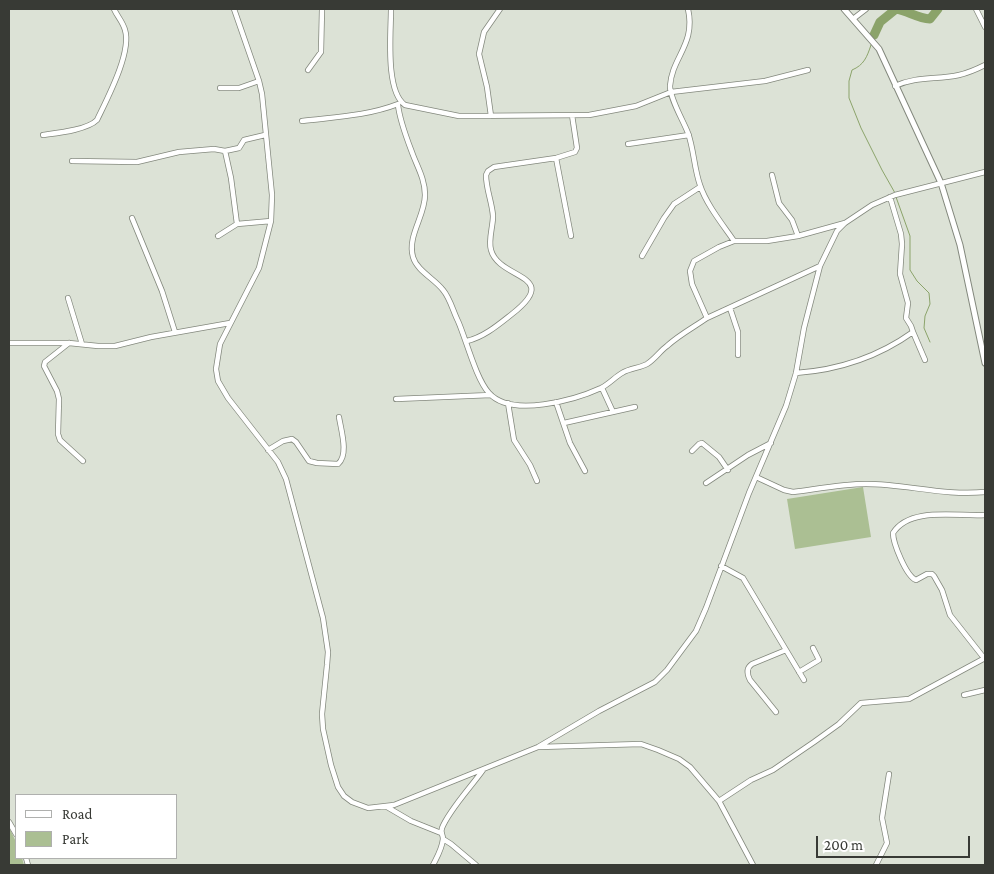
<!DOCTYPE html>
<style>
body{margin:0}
#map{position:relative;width:994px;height:874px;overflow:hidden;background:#dce2d6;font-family:"Crimson Pro",serif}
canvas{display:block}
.frame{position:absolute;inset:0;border:10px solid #383a35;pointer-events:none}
.legend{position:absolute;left:15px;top:794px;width:162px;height:65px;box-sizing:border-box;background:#fff;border:1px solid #afb0ae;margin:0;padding:6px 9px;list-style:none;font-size:15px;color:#383a35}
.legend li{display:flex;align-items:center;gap:10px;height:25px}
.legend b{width:25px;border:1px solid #afb0ae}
.scale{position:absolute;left:816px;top:836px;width:154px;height:22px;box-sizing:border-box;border:2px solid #383a35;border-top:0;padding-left:6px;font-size:15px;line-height:18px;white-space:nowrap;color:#383a35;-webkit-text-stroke:4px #fff;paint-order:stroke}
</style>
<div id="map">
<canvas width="994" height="874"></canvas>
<div class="frame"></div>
<ul class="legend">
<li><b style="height:6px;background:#fff"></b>Road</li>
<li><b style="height:14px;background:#abbf93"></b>Park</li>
</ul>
<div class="scale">200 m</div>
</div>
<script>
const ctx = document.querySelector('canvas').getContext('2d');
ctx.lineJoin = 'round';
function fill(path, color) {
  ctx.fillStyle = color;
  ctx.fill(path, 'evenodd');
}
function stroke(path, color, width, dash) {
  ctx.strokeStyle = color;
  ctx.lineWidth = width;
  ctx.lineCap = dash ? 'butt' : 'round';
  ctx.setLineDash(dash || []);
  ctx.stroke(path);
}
fill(new Path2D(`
 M863 487 871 537 795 549 787 499Z
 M9 827 16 842V858H22L24 865H9Z`), '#abbf93');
stroke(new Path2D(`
 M871 45C867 57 864 65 852 70L849 81V98L861 128 882 170 895 193
 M896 197 910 236V270L917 281 929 293 930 304 925 316 924 328 930 342`), '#8ba36a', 1);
stroke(new Path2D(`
 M874 35 880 22 896 9C908 11 917 18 930 19L938 9`), '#8ba36a', 9);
const minor = new Path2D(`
 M234 9 259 81 262 94 272 195 271 221 259 268 220 344 216 369 218 381 228 398 278 462 286 479 323 618 328 652 327 665 322 714 323 729 331 765 338 787 344 796 352 802 368 808 394 805 538 747 599 711 655 682 667 670 696 631 706 608 749 493 786 406 796 373 804 328 820 266 837 231 845 223 872 205 895 195 985 172
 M391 9C391 32 385 91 405 105L459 116 589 115 636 106 671 92 765 81 808 70
 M688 9C696 44 672 57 670 86 670 99 683 120 688 133 694 150 694 168 700 185 706 204 723 225 734 241
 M976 9 985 27
 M853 19 866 9
 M308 70 321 52 322 9
 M895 86C917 76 936 80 959 75 968 73 977 69 985 65
 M220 88H239L259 81
 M398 105C400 122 407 139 413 155 418 168 425 180 425 195 425 216 407 236 413 257 417 271 435 279 443 290 450 298 453 311 458 321 466 339 476 379 489 393 511 418 575 400 601 388 609 384 615 377 622 373 630 368 640 368 647 364 655 359 660 351 667 346 679 335 694 327 707 318
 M491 116 487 87 479 54 484 32 500 9
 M302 121C334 117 367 116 398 104
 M43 135C57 133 87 130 97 120 107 99 132 52 125 30 123 22 117 16 114 9
 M628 144 689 135
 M225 151 231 178 237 224
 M556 158 571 236
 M72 161 137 162 179 152 214 149 225 151 239 148 244 140 265 135
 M772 175 779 203 792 220 798 236
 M132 218 162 291 175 332
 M218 236 237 224 271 221
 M642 256 664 218 674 204 700 187
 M820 266 707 318 692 284 690 271 694 261 719 247 734 241H767L798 236 845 223
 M68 298 82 344
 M730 308 738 332V355
 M913 332 925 360
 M467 341C484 337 498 325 512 314 563 274 499 280 491 250 488 240 493 227 493 216 492 202 486 189 486 175L488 171 494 167 556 158 575 152 577 148 572 115
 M9 343H69L98 346H115L151 337 230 323
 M69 343 45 362 44 366 57 391 59 399 58 434 60 440 83 461
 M796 373C838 370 878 357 913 332L911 326 906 318 908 303 900 274 902 244 901 234 890 197
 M602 388 613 412
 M396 399 491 395
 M556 402 570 443 585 471
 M508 403 514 440 530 465 537 481
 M564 423 635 407
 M268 450 283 441 292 439 296 442 309 461 317 463 338 464C349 455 341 430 339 417
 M692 451 699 444 702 443 719 457 728 470
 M756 477 784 490 793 492C817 489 842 484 866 484 906 484 944 496 985 492
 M706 483 748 455 771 443
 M721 566 743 578 804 680
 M984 658 950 615 942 590 934 576 932 574H927L916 580C906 576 893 543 893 533 910 506 958 517 985 515
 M799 672 819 660 813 648
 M964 695 985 690
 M776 712 750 680C747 674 746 668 752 664L786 650
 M539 747 641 744 658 750 679 759 690 767 719 801 753 865
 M719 801 751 780 773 770 814 742 839 724 861 703 909 699 985 658
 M387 807 411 821 441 833
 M9 822 16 834
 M443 839 451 844 476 865
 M26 858 28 865
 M433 865C437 857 442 849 443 839 443 834 440 833 442 828 449 810 471 787 483 770
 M876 865 887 843 882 818 889 774`);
const tertiary = new Path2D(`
 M844 9 879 49 941 183 960 245 985 363`);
stroke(minor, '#83887d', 6);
stroke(tertiary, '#83887d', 7);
stroke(minor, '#fff', 4.5);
stroke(tertiary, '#fff', 5);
</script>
